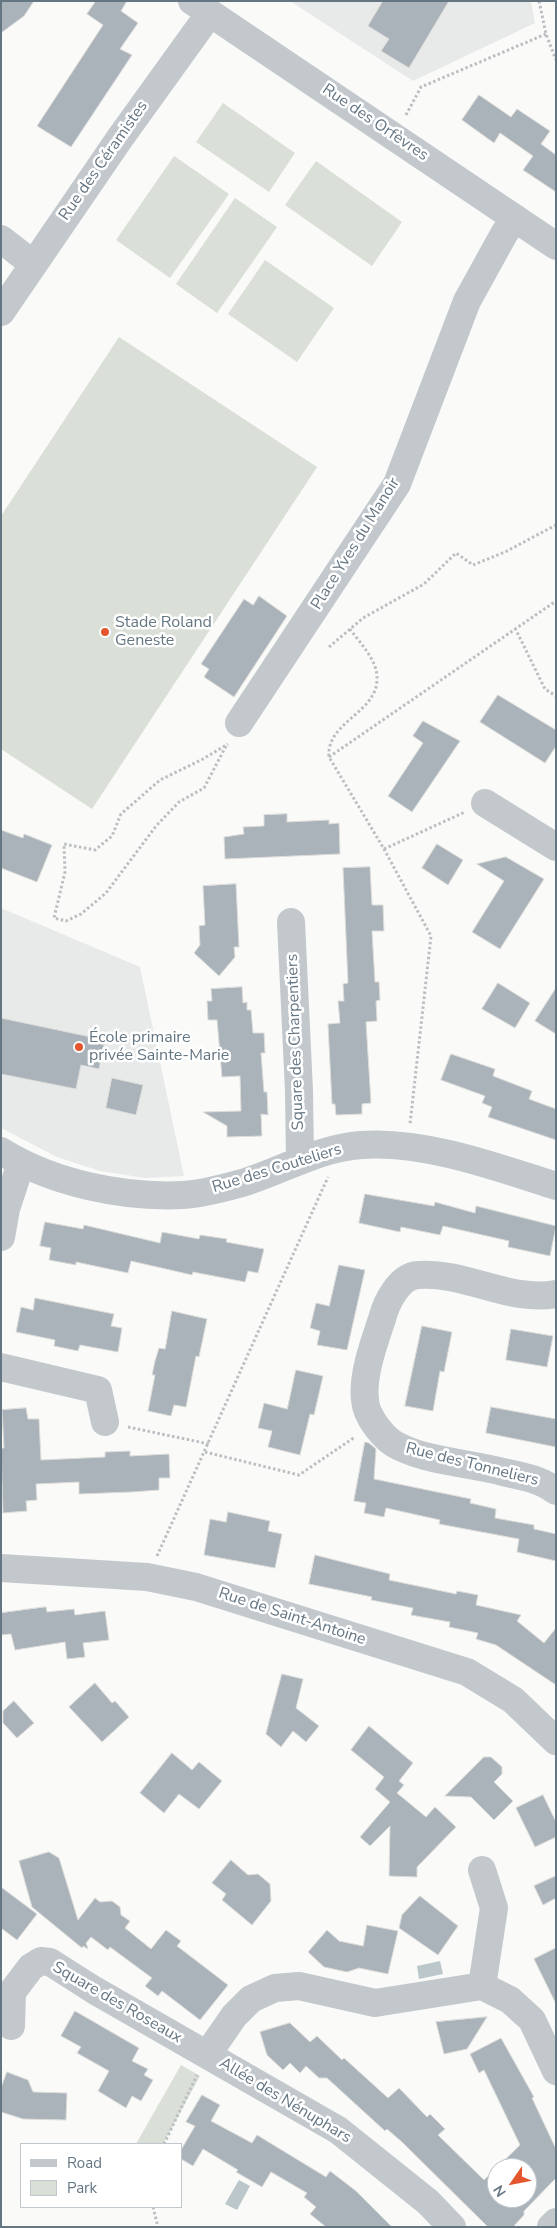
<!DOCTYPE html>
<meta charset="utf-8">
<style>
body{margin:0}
#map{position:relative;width:557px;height:2228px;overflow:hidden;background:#fafaf8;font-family:"Nunito Sans",sans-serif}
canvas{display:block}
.frame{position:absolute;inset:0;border:2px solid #657683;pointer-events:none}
.legend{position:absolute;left:20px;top:2143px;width:162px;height:65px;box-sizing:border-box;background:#fff;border:1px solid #c1c8cd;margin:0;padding:6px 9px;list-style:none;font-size:15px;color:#657683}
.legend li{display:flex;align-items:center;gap:10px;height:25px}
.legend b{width:25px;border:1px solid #c1c8cd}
.north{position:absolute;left:487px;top:2158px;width:50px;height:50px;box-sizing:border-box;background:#fff;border:1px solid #c1c8cd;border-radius:50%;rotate:237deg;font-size:14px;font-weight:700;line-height:20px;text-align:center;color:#657683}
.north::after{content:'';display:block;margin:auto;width:18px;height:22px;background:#e4572e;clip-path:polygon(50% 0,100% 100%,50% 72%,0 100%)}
</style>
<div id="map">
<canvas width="557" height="2228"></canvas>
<div class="frame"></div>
<ul class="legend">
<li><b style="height:6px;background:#c3c8cc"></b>Road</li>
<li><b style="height:14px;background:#dadfd7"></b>Park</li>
</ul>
<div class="north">N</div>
</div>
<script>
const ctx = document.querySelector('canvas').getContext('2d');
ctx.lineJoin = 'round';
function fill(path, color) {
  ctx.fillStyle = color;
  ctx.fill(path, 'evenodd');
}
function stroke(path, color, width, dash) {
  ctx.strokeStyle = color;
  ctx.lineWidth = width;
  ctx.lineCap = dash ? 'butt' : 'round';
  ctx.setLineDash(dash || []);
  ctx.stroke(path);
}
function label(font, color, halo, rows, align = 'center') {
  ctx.font = font + ' "Nunito Sans",sans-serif';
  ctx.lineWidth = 5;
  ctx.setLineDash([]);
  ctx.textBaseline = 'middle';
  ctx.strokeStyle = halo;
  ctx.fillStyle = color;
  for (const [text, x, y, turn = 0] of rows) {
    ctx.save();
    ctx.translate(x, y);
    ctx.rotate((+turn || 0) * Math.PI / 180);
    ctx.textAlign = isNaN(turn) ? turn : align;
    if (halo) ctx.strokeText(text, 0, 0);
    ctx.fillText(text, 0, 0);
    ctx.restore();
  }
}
fill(new Path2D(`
 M290 1H531L535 23 413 81Z
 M1 908 140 967 184 1176 145 1178 100 1171 57 1157 1 1128Z`), '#e8e9e9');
fill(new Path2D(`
 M223 103 295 153 269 192 196 142Z
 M174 156 229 194 170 278 116 240Z
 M316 161 402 222 372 266 285 205Z
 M235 198 277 227 217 313 176 284Z
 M265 260 334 308 297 362 228 314Z
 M119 337 317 467 92 809 1 749V516Z
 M181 2065 200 2076 163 2144H136Z`), '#dadfd7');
fill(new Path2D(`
 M440 1961 443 1974 419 1979 417 1966Z
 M239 2180 250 2186 237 2210 225 2204Z`), '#bbc7cb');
const building = new Path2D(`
 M1 1H34L24 16 1 33Z
 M96 1H127L121 11 138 23 120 49 132 55 71 147 37 126 103 25 87 14Z
 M383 1H449L409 68 381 51 389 39 368 26Z
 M479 95 511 117 517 109 550 131 541 144 556 155V192L523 170 533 156 500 133 494 143 462 120Z
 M259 596 287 616 234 697 204 677 209 669 201 664 244 599 253 605Z
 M498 695 556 730V746L545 763 480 722Z
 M423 721 460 741 412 812 388 796 423 743 413 736Z
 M287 814V822L329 820V824L339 823 340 854 225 859 224 837 244 834 243 827 264 826V815Z
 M1 830 23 838 24 834 52 845 37 882 1 868Z
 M437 844 463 860 448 885 422 868Z
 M506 857 544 879 500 949 472 932 504 881 477 864Z
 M370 867 372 905H383L384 931H372L375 982H379L380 1000 376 1001 377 1021 366 1022 371 1103 362 1104V1114L336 1115 335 1104H332L328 1024 340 1023 338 1001H344L343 984 348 983 343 868Z
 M236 884 239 947H234L235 957 219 976 194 953 200 945 199 926 205 925 203 886Z
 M498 983 530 1003 515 1028 482 1009Z
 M242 987 243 1003 247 1002V1010H251L253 1033H264L265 1053H261L264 1092H267L268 1115 261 1114 262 1136 227 1137V1126L203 1112 241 1111 240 1076 222 1077 217 1020H208L207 1001H212L211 989Z
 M556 988V1034L535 1021Z
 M1 1018 105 1040 99 1069 81 1065 76 1089 1 1074Z
 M451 1054 495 1069 493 1076 532 1091 529 1099 556 1109V1140L488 1117 492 1107 482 1103 485 1096 441 1080Z
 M112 1078 143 1085 136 1115 106 1108Z
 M365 1194 434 1206 435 1202 475 1213 476 1206 556 1226 550 1256 508 1247 509 1241 443 1226 440 1235 401 1227 400 1232 359 1223Z
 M45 1222 83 1229 84 1225 160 1243 162 1232 199 1239 200 1235 227 1239 226 1242 264 1249 258 1273 248 1271 245 1282 193 1272 192 1275 131 1261 128 1273 76 1262V1265L49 1260 51 1248 40 1246Z
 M339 1265 365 1270 347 1350 317 1345 320 1331 310 1328 316 1303 329 1306Z
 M35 1298 114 1314 111 1326 122 1328 118 1352 80 1345 78 1351 54 1346 55 1340 16 1332 21 1307 33 1310Z
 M172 1311 207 1319 199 1357 196 1356 186 1407 174 1405 171 1416 148 1411 155 1375H152L155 1361 159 1348 165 1349Z
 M422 1326 452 1332 444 1372 440 1371 433 1411 405 1406Z
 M511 1329 553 1336 547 1367 506 1360Z
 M296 1370 323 1376 314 1415 310 1414 300 1455 268 1447 272 1431 258 1428 264 1403 287 1409Z
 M491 1407 556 1419V1447L486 1433Z
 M26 1408 28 1419H39L41 1460 105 1457V1452L130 1451V1456L169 1454 170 1478H159V1490L132 1492 79 1494V1482L36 1484 37 1500 26 1501 27 1511 3 1513 1 1448H4L2 1410Z
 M365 1442 369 1443 376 1449 374 1479 471 1499 470 1503 496 1509 495 1518 534 1525V1529L556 1534V1561L517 1552 519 1539 439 1524 440 1520 386 1508 384 1517 364 1513 366 1503 354 1501Z
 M228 1512 270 1521 268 1531 282 1534 275 1568 204 1555 210 1519 226 1522Z
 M315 1555 390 1574 389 1580 456 1594 457 1591 478 1595 476 1605 521 1615 517 1621 544 1643 556 1628V1685L496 1645 476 1639 478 1633 449 1627 450 1622 411 1615 413 1608 371 1600 372 1597 309 1584Z
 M46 1607 47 1612 74 1609 75 1615 105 1611 109 1640 83 1643 85 1657 67 1659 65 1642 15 1650 11 1634 1 1635V1613Z
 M282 1674 303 1679 296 1708 319 1726 306 1742 293 1731 281 1747 266 1734Z
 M95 1683 112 1703 115 1701 129 1717 102 1742 69 1707Z
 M14 1701 34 1723 17 1738 3 1723V1711Z
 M369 1726 413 1763 399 1781 404 1785 397 1793 426 1817 435 1807 456 1827 417 1867V1877L389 1876 390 1826 370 1846 360 1837 390 1802 375 1789 384 1777 351 1750Z
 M172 1753 192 1770 199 1762 222 1781 199 1809 179 1794 164 1813 140 1793Z
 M484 1757H491L502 1767V1774L494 1782 513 1801 494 1820 471 1797 445 1796Z
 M543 1795 556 1822V1837L535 1847 516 1808Z
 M49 1852 59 1858 78 1920 95 1898 100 1902 112 1901 120 1907 121 1915 130 1921 125 1928 151 1949 166 1930 181 1941 177 1946 228 1985 200 2020 162 1991 158 1996 145 1986 152 1978 110 1947 108 1950 91 1937 86 1943 88 1949 83 1946 82 1948 32 1907 19 1861Z
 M231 1860 248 1875 258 1874 270 1884 271 1901 252 1925 222 1900 226 1894 212 1883Z
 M556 1876V1898L543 1905 534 1886Z
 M1 1887 37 1914 17 1940 1 1928Z
 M420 1896 458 1926 438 1955 399 1928 402 1915Z
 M367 1925 398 1931 388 1974 359 1968 347 1972 324 1967 308 1952 327 1930 339 1941 363 1946Z
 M556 1948V2004L534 1959Z
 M75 2011 139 2048 132 2061 148 2069 144 2075 153 2080 141 2101 132 2096 126 2108 98 2091 109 2071 77 2053 81 2047 61 2036Z
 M487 2017 467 2049 444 2054 436 2022Z
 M290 2023 310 2042 317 2036 342 2060 344 2058 388 2098 399 2088 427 2117 430 2114 445 2129 438 2135 484 2180 520 2145 484 2070 479 2073 470 2054 501 2038 534 2097 532 2098 556 2149V2178L524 2211V2215L513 2227H488L402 2142 387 2129 385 2131 327 2078H319L306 2066 300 2073 290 2063 283 2070 267 2055 260 2032ZM497 2168H527V2198H497Z
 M7 2072 28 2080 33 2092 67 2093 66 2120 23 2119 1 2112V2088Z
 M202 2095 220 2105 211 2121 252 2143 257 2135 326 2177 330 2171 356 2191 392 2227H326L310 2214 316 2207 304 2197 307 2193 271 2172 262 2187 236 2172 238 2170 203 2149 193 2166 181 2159V2150L195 2126 186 2122Z`);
fill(building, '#aab3b9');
stroke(building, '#dcdcda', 1);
stroke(new Path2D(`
 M539 1 546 34 556 60
 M406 115 421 87 546 34
 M515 628 545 689 556 696
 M350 629C360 643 378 661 377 679 377 713 326 722 329 757L384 849 431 936 410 1124
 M329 647 363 618 424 584 456 553 473 565 505 552 556 525
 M226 746 204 788 179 802 156 826 106 893 81 914 66 921 54 918 65 872 64 844 95 850 112 836 121 814 160 780 203 759 228 744
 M329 757 556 601
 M384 849 465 812
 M128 1427 209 1444
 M205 1452 299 1475 355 1437
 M157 1556 328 1177
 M164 2144 197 2075
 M153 2207 158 2227`), '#bbbfc2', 3, [2.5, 2.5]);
stroke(new Path2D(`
 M192 1 556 246
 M1 239 33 264
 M1 312 120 138 210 13
 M239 723 397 484 467 301 504 234 515 218
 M485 803 556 847
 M291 922 299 1091 300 1161
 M1 1151C52 1183 123 1198 183 1195 201 1194 224 1188 242 1183 282 1171 318 1148 361 1145 423 1140 497 1167 556 1186
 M1 1237 6 1209 21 1163
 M556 1294C510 1303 465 1271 418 1275 399 1276 386 1303 382 1319 374 1343 362 1375 365 1400 366 1417 385 1441 400 1447 431 1462 470 1463 503 1472 522 1476 540 1479 556 1491
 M1 1367 98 1390 105 1422
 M1 1568 147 1577 196 1587 467 1672 513 1700 556 1741
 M482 1870 494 1908 482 1986
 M11 2026 12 1992 31 1967 41 1961 50 1962 94 1990 338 2130 428 2202 452 2227
 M207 2055 234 2016 251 1999 275 1988 299 1986 375 2003 482 1986 510 2000 532 2020 556 2071
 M551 2227 556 2222`), '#c3c8cc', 28);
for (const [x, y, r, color] of [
 [105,632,5,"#e4572e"],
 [79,1047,5,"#e4572e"]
]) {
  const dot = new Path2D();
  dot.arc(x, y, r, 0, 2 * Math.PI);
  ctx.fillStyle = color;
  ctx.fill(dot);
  stroke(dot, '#fff', 2);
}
label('16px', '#657683', '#fff', [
 ["Rue des Orfèvres",375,123,34],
 ["Rue des Céramistes",104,161,-55],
 ["Place Yves du Manoir",356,544,-58],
 ["Square des Charpentiers",296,1042,-92],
 ["Rue des Couteliers",277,1169,-17],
 ["Rue des Tonneliers",472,1465,14],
 ["Rue de Saint-Antoine",292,1617,18],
 ["Square des Roseaux",117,2003,30],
 ["Allée des Nénuphars",285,2101,31]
]);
label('16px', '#657683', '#fff', [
 ["Stade Roland",115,623],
 ["Geneste",115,641],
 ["École primaire",89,1038],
 ["privée Sainte-Marie",89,1056]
], 'left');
</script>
